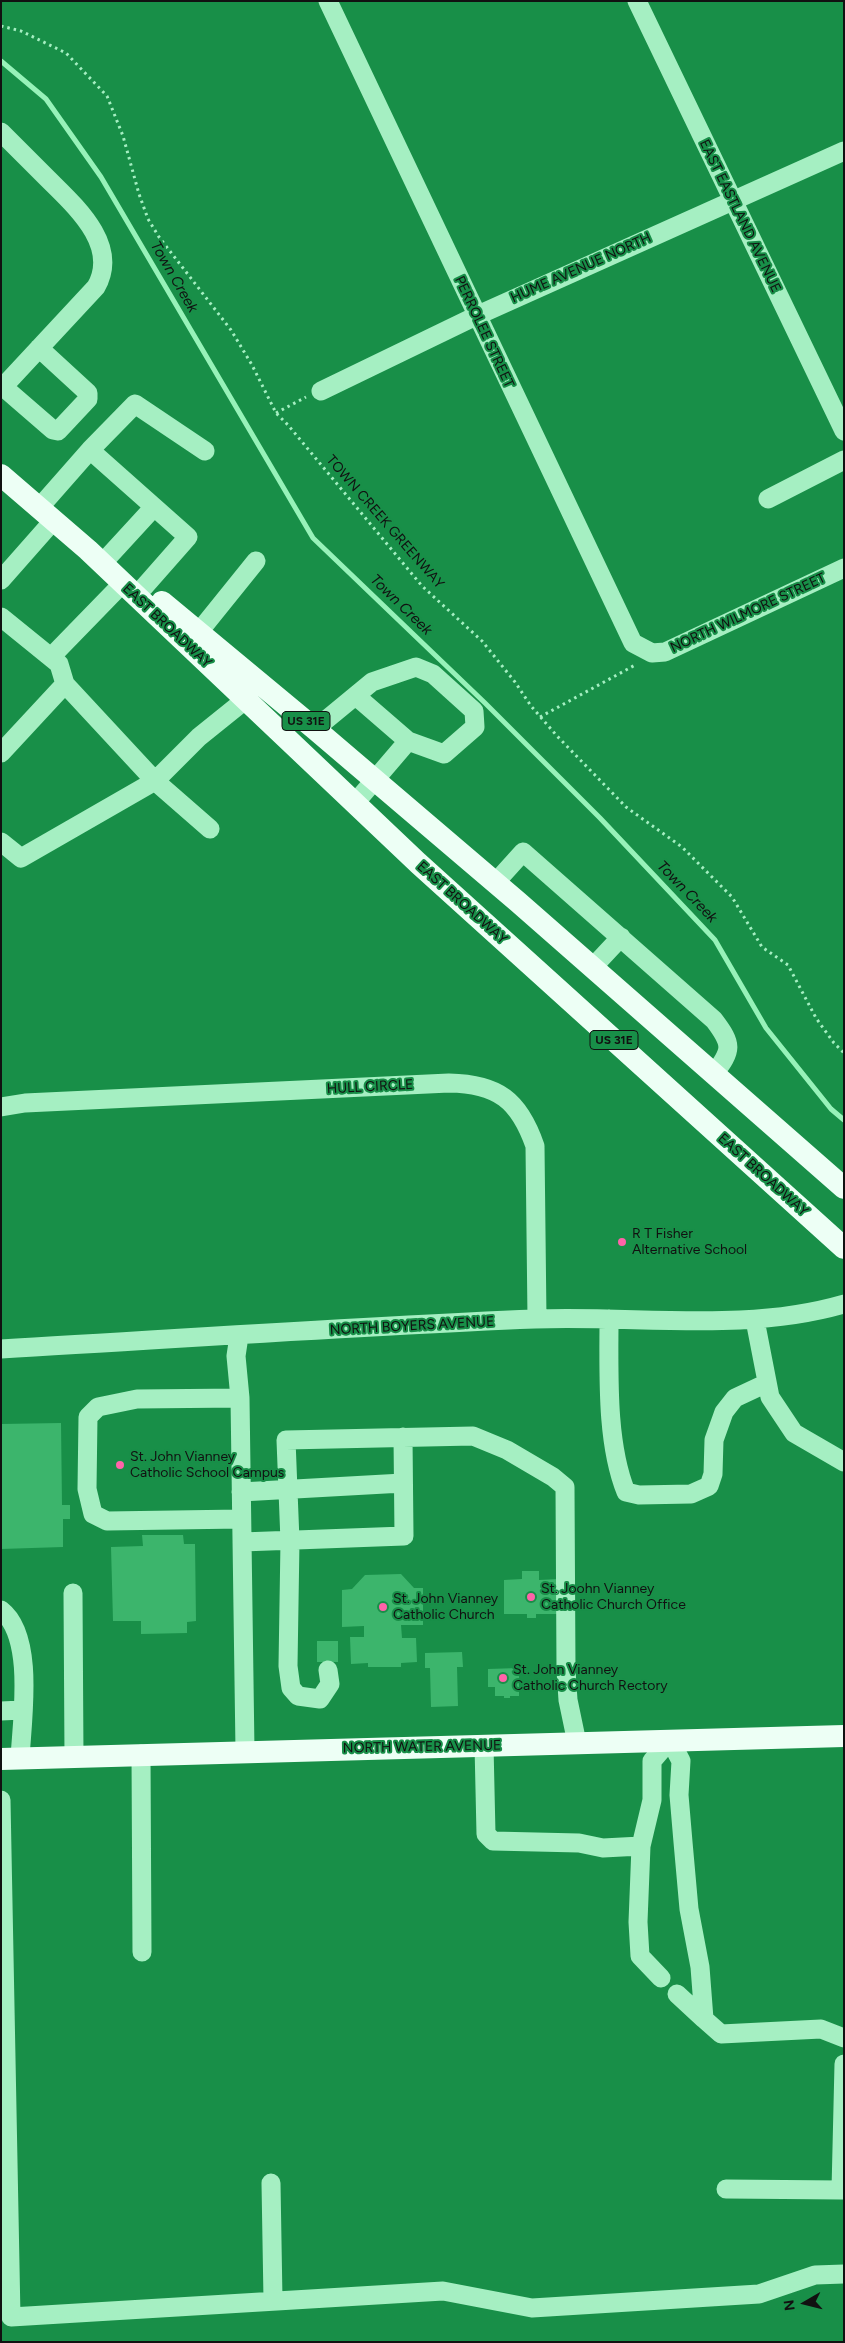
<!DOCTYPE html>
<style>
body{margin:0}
#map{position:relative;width:845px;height:2343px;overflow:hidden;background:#188f48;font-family:Figtree,sans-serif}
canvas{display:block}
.frame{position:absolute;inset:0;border:2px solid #111;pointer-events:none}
.north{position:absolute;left:780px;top:2278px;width:50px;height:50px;-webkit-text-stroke:4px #188f48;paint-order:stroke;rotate:262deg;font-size:14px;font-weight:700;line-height:20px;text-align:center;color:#111}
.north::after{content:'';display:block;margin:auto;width:18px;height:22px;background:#111;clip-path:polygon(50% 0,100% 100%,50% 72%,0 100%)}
</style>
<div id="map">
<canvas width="845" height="2343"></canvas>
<div class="frame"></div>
<div class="north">N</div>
</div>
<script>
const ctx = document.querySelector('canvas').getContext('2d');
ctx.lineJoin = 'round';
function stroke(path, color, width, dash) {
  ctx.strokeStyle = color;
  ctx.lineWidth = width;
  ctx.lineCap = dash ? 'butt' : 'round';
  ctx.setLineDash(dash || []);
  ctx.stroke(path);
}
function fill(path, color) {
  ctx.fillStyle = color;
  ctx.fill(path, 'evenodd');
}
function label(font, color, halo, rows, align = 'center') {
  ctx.font = font + ' Figtree,sans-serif';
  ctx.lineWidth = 4;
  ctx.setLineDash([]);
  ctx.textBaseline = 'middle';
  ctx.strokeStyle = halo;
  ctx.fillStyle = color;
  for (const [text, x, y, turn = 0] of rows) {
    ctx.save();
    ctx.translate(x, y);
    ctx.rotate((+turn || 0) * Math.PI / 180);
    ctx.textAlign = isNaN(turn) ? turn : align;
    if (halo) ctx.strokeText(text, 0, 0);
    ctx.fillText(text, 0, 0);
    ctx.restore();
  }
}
stroke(new Path2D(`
 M1 61 46 99 101 177 313 538 485 703 600 818 715 940 766 1028 831 1109 844 1120`), '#97f2b9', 5);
fill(new Path2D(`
 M61 1423 62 1505H70V1519H63V1547L1 1549V1424Z
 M142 1535H183L184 1544H195L196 1621 187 1622V1633L141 1634V1621H113L111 1547 143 1546Z
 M522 1571H539V1580L559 1579 558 1614H536V1618H527V1614H504V1580L522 1579Z
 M401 1574 414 1588H423V1625H401L402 1638H416L417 1662 401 1663V1667H368V1663L351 1664 350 1637H364V1626L342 1627V1590L352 1589 365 1575Z
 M317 1641H338V1662H317Z
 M462 1652 463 1667H457L458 1706 431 1707 430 1668H425V1653Z
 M519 1668V1696H510V1698H504V1696H495V1687H488V1669Z`), '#3cb56c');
stroke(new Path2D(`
 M1 26 21 31 66 53 107 96 123 136 139 194 148 219 159 237 231 330 252 365 276 413 288 425 422 586 482 641 515 682 531 706 557 736 626 807 682 847 732 897 762 947 788 965 816 1018 834 1043 844 1053
 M276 413 306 397
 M540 717 637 664`), '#a5efc2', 3, [2.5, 4]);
stroke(new Path2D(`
 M328 1 633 643 652 653 665 652 844 568
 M637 1 844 431
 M1 132C17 148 32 163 48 179 75 206 120 245 96 287L3 387
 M1 385 53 430 58 431 88 399V393L39 348
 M321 391 476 316 844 151
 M90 450 135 404 205 451
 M768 499 844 460
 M39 508 90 450 188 537 144 587
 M109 556 154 507
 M1 580 53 521
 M1 617 59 664 65 684 155 781 21 858 1 842
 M198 633 256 561
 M51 657 122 584
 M356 696 408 741
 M315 729 372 682 416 667 433 674 474 711 475 727 444 754 408 741 355 803
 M1 753 65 684
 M210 829 155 781 199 737 245 700
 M495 883 523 852 714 1020C733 1045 732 1050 714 1074
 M593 967 621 937
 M1 1107 25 1103 449 1083C498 1084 519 1100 535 1146L537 1319
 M609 1319C609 1373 606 1443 626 1492L639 1495 691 1494 709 1486 713 1474 714 1440 724 1412 735 1398 767 1383
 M755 1320 770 1397 794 1433 844 1462
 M239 1336 236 1356 240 1398 245 1751
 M1 1349C179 1339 357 1326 535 1319 638 1315 744 1333 844 1304
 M240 1398 137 1399 98 1407 88 1417 87 1489 93 1514 107 1521 241 1519
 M241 1492 403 1483
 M242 1542 404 1536 403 1437
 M73 1593 74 1757
 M1 1610C35 1636 22 1720 20 1758
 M328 1670 330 1684 320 1699 298 1696 291 1688 288 1666 290 1541 286 1440 473 1436 507 1450 553 1477 565 1487 566 1670 568 1700 577 1743
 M1 1711 22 1710
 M484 1745 486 1834 493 1841 579 1843 603 1848 641 1846
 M141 1754 142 1952
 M1 1800 11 2317 443 2291 532 2308 759 2294 815 2275 844 2274
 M661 1978 640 1956 638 1922 641 1846 652 1800V1761L670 1740 681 1761 679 1795 683 1842 689 1909 700 1967 704 2019 721 2034 821 2029 844 2038
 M677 1994 704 2019
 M271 2183 273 2300
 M726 2189 841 2190 844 2064`), '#a5efc2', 19);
stroke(new Path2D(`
 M1 475 88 550 418 863 844 1248
 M162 602 315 729 518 902 844 1188
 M1 1759 844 1736`), '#edfff5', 22);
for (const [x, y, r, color] of [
 [622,1242,5,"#ff63a9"],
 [120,1465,5,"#ff63a9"],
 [531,1597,5,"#ff63a9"],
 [383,1607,5,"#ff63a9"],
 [503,1678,5,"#ff63a9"]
]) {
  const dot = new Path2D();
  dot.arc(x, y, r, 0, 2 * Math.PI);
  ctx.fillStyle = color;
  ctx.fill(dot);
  stroke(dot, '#188f48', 2);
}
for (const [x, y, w] of [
 [306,721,48],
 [614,1040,48]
]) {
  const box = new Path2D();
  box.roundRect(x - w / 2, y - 9.5, w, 19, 4);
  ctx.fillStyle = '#188f48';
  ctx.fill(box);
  stroke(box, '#111', 1);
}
label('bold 12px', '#111', null, [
 ["US 31E",306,721],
 ["US 31E",614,1040]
]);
label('14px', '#111', '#188f48', [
 ["EAST EASTLAND AVENUE",740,216,64],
 ["HUME AVENUE NORTH",581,268,-24],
 ["PERROLEE STREET",484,332,65],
 ["TOWN CREEK GREENWAY",385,522,49],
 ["NORTH WILMORE STREET",748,613,-25],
 ["EAST BROADWAY",167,626,43],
 ["EAST BROADWAY",462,903,42],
 ["HULL CIRCLE",370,1087,-3],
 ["EAST BROADWAY",763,1175,42],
 ["NORTH BOYERS AVENUE",412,1326,-3],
 ["NORTH WATER AVENUE",422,1747,-1]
]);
label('14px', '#111', '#188f48', [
 ["R T Fisher",632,1234],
 ["Alternative School",632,1250],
 ["St. John Vianney",130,1457],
 ["Catholic School Campus",130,1473],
 ["St. Joohn Vianney",541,1589],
 ["Catholic Church Office",541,1605],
 ["St. John Vianney",393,1599],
 ["Catholic Church",393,1615],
 ["St. John Vianney",513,1670],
 ["Catholic Church Rectory",513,1686]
], 'left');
label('italic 15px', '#111', '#188f48', [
 ["Town Creek",174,277,60],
 ["Town Creek",401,605,44],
 ["Town Creek",687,892,46]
]);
</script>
